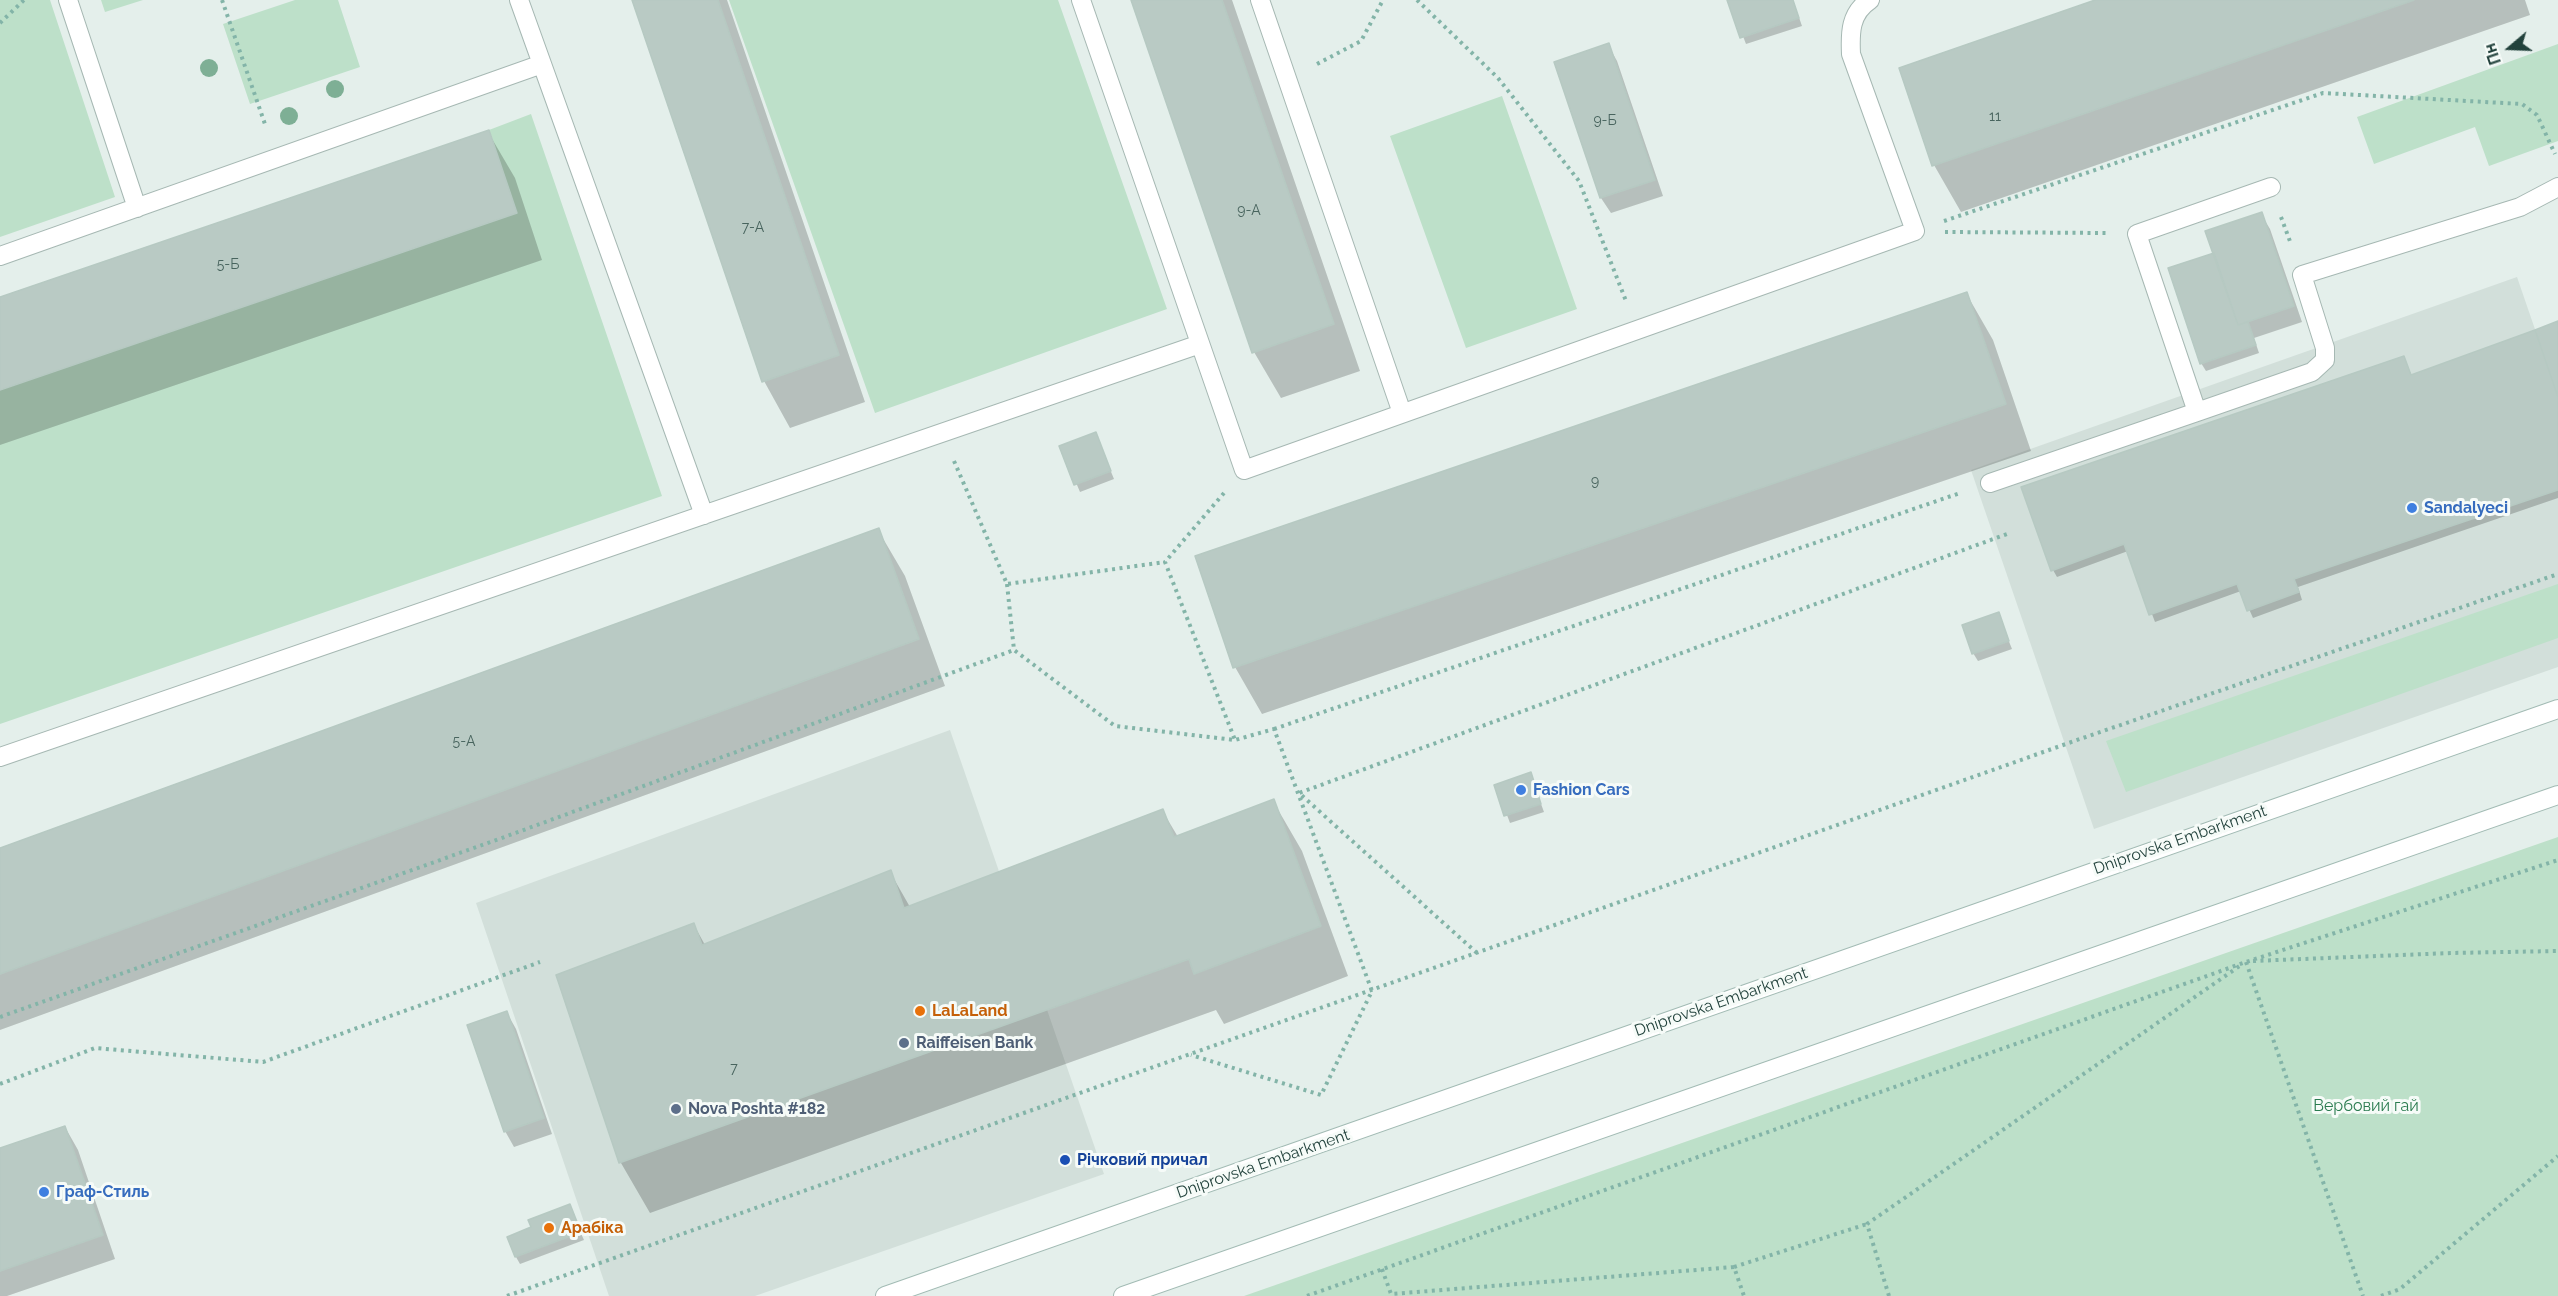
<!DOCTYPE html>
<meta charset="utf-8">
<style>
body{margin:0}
#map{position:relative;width:2558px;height:1296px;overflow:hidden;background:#e4efeb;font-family:Raleway,sans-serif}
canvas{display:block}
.north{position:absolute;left:2480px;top:18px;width:60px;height:60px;-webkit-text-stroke:4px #f6fbf8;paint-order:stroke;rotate:251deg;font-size:16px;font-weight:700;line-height:24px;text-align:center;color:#22423c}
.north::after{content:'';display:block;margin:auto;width:21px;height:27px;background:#22423c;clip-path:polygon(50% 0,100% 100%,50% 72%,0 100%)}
</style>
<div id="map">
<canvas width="2558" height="1296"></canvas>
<div class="north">Пн</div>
</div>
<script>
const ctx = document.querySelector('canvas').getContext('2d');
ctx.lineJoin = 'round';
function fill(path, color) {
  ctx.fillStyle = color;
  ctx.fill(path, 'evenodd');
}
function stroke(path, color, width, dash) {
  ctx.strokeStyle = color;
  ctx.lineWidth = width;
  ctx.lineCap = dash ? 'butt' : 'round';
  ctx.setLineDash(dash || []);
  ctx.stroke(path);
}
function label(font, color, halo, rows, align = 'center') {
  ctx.font = font + ' Raleway,sans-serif';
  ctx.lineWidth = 6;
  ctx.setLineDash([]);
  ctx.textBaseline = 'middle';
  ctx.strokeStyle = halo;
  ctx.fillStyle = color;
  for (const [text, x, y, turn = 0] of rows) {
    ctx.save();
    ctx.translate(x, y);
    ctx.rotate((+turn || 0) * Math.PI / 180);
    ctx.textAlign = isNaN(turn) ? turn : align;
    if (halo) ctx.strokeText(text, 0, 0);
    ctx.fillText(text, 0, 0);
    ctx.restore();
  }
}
fill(new Path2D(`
 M2517 277 2558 396V667L2094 829 1971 470Z
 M950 730 1104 1174 755 1296H609L476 903Z`), '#d2dfda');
fill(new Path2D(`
 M0 0H50L115 197 0 237Z
 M101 0H143L105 12Z
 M295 0H338L360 67 250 104 223 24Z
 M729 0H1058L1167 309 875 413Z
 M2558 44V141L2489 166 2475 127 2374 164 2357 117Z
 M1502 96 1577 309 1466 348 1390 136Z
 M531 114 662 496 0 724V390L516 213 489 130Z
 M2558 584V638L2126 792 2106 741Z
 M2558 837V1296H1244Z`), '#bde0c9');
fill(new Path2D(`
 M633 0H727L865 402 790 428 764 381Z
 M1133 0H1232L1360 371 1281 398 1254 352Z
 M1729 0H1793L1802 26 1746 44Z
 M2100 0H2525L2530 15 1961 212 1934 165Z
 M1608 45 1617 61 1663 196 1611 213 1601 198Z
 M488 132 515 178 542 260 0 445V298Z
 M2261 214 2270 229 2302 322 2254 338 2259 353 2206 371 2201 363 2215 254Z
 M1966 293 1993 340 2031 451 1262 714 1235 667 1197 557Z
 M2558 322V498L2298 587 2302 600 2253 618 2241 591 2155 622 2128 551 2057 577 2053 570 2403 357 2412 376Z
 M1095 433 1114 479 1080 492 1061 447Z
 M878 530 905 576 945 686 0 1030V849Z
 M1998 614 2012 649 1978 661 1973 653Z
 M1530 774 1544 812 1510 823 1496 786Z
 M1273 801 1302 851 1348 976 1224 1024 1216 1010 650 1213 621 1163 557 976 694 925 705 945 890 872 910 907 1162 810 1178 837Z
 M507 1013 516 1029 552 1134 514 1147 505 1131Z
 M65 1127 78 1150 115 1259 7 1296H0V1150Z
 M571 1212 584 1240 520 1264 516 1257Z`), '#0003');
const building = new Path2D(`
 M632 0H718L839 355 762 382Z
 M1131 0H1222L1334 324 1252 353Z
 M1727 0H1793L1799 18 1740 38Z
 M2095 0H2414L1932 166 1899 68Z
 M1609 43 1655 180 1600 198 1554 62Z
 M489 130 517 213 0 390V297Z
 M2262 212 2294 306 2238 325 2205 231Z
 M2214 253 2238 325 2248 322 2256 345 2200 364 2168 268Z
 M1967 292 2006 404 1233 668 1195 556Z
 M2558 321V397L2535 330Z
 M2535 330 2558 397V490L2294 579 2299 592 2247 611 2237 584 2149 615 2124 544 2051 571 2021 487 2404 356 2411 375Z
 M1096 432 1111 471 1074 485 1059 446Z
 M879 528 919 639 0 974V848Z
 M1999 612 2009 641 1972 654 1962 625Z
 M1531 772 1541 804 1504 816 1494 785Z
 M1274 799 1321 926 1194 974 1189 959 619 1163 556 975 694 923 702 945 891 870 904 908 1163 809 1174 837Z
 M507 1011 544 1118 504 1132 467 1025Z
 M65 1126 103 1235 0 1271V1148Z
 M570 1204 581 1232 515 1257 507 1237 531 1227 528 1220Z`);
fill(building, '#b9cac4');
stroke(building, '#b6c9c2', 1.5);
const lane = new Path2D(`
 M68 0 137 208
 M519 0 704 515
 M1081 0 1244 470 1915 231 1851 54C1850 33 1850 13 1870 0
 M1260 0 1402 413
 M0 256 542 64
 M2197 412 2312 372 2325 360V348L2302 275 2520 207 2558 187
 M1990 483 2197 412 2137 234 2271 187
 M0 757 1200 344`);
const secondary = new Path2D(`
 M885 1296 2558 709
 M1123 1296 2558 795`);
stroke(lane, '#a6b8b3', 20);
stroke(secondary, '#a2bbb4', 20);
stroke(new Path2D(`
 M222 0 266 127
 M1417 0 1498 78 1579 181 1626 301
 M0 23 24 0
 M1317 64 1361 41 1383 0
 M2281 217 2291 244
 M1944 221 2323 93 2522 104 2537 115 2555 154
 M1945 232 2106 233
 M954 461 1007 584 1165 562
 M1224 493 1165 562 1235 740
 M1007 584 1014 650 1115 726 1235 740 1274 729 1372 991 1321 1095 1191 1055
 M1274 729 1960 493
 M1477 953 1299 793 2007 534
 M2253 961 2451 953 2558 951
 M2246 962 2363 1296
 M0 1017 499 839 1014 650
 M0 1084 95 1048 263 1062 540 962
 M1734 1267 1867 1224
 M1382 1269 1391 1294 1734 1267 1744 1296
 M507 1296 2080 739 2558 574
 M1307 1296 2246 962 2558 860
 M1889 1296 1867 1224 2241 965
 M2381 1296 2400 1289 2558 1156`), '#83b4a8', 4, [3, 4.5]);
stroke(lane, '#fff', 18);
stroke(secondary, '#fff', 18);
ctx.fillStyle = '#7eaf95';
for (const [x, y] of [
 [209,68],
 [335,89],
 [289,116]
]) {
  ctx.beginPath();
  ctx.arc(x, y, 9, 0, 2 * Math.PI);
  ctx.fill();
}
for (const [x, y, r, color] of [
 [2412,508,6,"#3f7fe0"],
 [1521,790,6,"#3f7fe0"],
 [920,1011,6,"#e8710a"],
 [904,1043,6,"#5c6f8a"],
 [676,1109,6,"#5c6f8a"],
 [1065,1160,6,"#1a4fb4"],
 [44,1192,6,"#3f7fe0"],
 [549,1228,6,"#e8710a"]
]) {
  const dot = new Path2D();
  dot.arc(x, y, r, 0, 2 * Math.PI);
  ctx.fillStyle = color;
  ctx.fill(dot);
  stroke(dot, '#f6fbf8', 2);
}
label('14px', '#48645e', null, [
 ["11",1995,117],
 ["9-Б",1605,121],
 ["9-А",1249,211],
 ["7-А",753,228],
 ["5-Б",228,265],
 ["9",1595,482],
 ["5-А",464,742],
 ["7",734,1069]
]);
label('bold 16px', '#366cbe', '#f6fbf8', [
 ["Sandalyeci",2424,508],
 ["Fashion Cars",1533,790],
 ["Граф-Стиль",56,1192]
], 'left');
label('16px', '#22423c', '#f6fbf8', [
 ["Dniprovska Embarkment",2180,840,-19],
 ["Dniprovska Embarkment",1721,1002,-19],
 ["Dniprovska Embarkment",1263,1164,-19]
]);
label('bold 16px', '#c56008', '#f6fbf8', [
 ["LaLaLand",932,1011],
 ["Арабіка",561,1228]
], 'left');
label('bold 16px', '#4e5e75', '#f6fbf8', [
 ["Raiffeisen Bank",916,1043],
 ["Nova Poshta #182",688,1109]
], 'left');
label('16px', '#2a7b4f', '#f6fbf8', [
 ["Вербовий гай",2366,1106]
]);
label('bold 16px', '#164399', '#f6fbf8', [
 ["Річковий причал",1077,1160]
], 'left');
</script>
